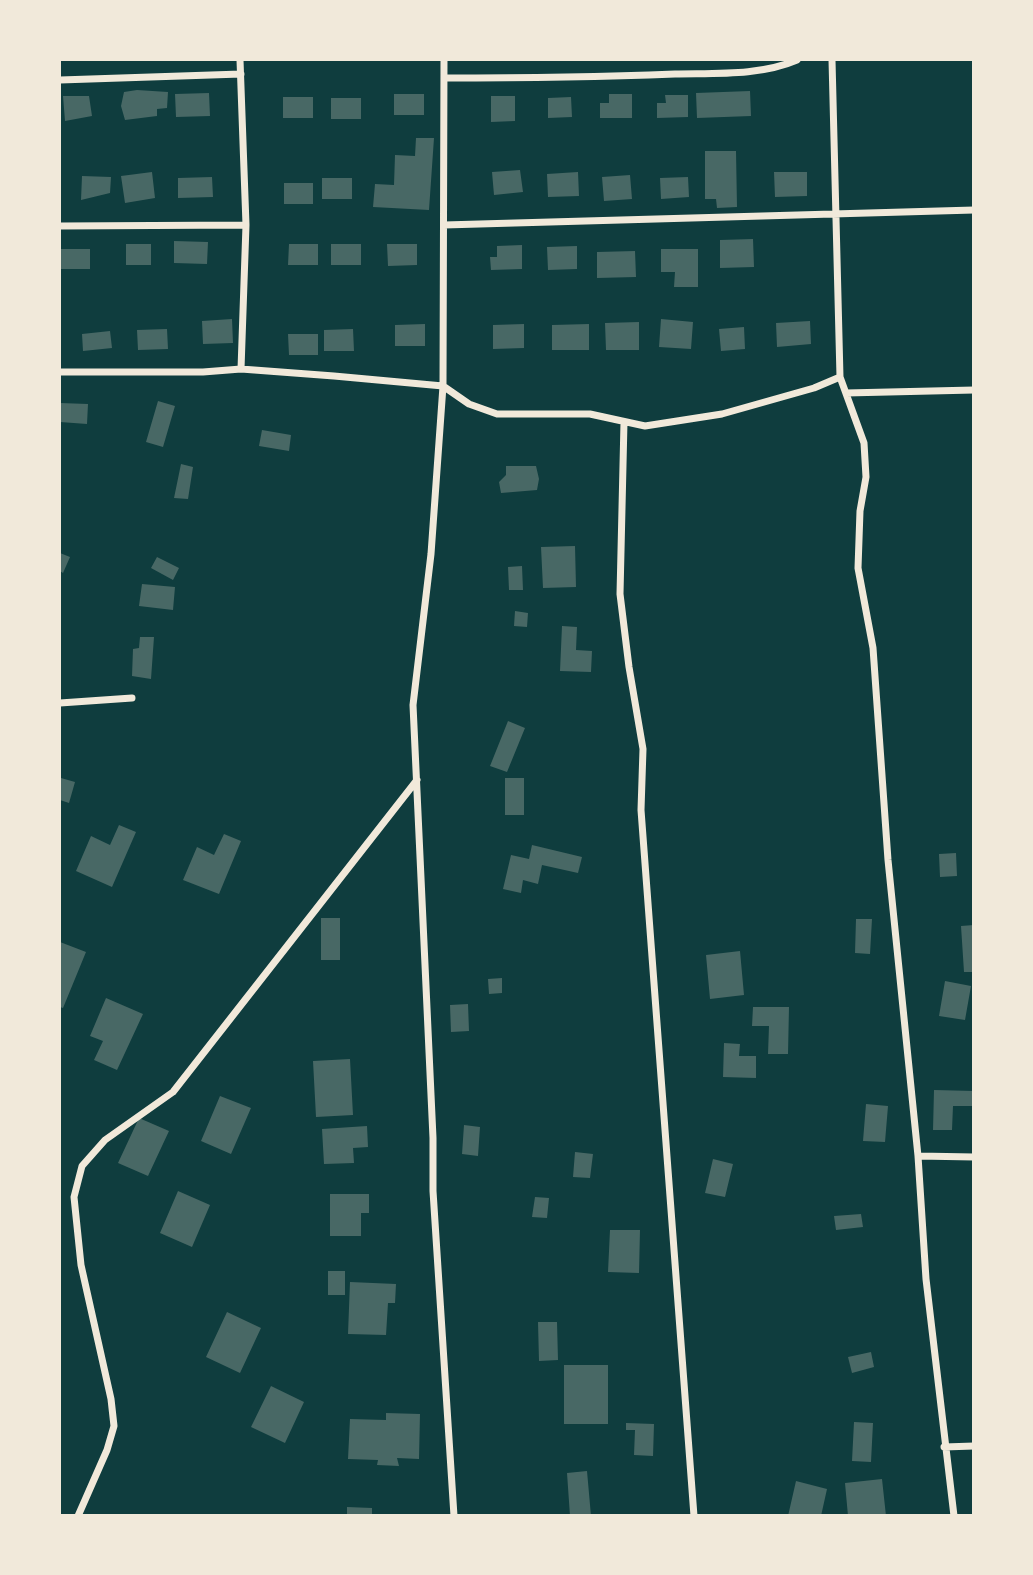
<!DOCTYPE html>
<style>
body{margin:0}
#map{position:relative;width:1033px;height:1575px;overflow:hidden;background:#0f3d3e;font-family:"DM Sans",sans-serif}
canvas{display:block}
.frame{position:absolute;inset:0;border:61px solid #f1e9da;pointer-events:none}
</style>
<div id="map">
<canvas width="1033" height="1575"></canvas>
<div class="frame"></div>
</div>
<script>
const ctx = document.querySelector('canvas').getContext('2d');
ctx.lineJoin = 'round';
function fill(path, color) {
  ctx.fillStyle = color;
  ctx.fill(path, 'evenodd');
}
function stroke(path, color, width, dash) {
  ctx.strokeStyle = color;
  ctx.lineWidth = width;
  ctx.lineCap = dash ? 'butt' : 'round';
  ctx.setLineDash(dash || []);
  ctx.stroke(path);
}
fill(new Path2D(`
 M137 90 168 92 167 108 157 109V116L125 120 121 106 124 92Z
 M750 91 751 116 697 118 696 93Z
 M209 93 210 116 176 117 175 94Z
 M394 94H424V115H394Z
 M609 94H632V118H600V103H609Z
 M665 95H688V117L657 118V103H666Z
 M63 96H89L92 116 65 121Z
 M491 96H515V121L491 122Z
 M283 97H313V118H283Z
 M571 97 572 117 548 118V98Z
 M331 98H361V119H331Z
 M416 138H434L429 210 373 207 375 184 394 185 395 155 415 156Z
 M705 151H736L737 207 717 208 716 199H705Z
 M520 170 523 192 494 195 492 172Z
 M152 172 155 198 125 203 121 176Z
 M578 172 579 196 548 197 547 174Z
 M774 172H807V196L775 197Z
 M630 175 632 199 604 201 602 177Z
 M82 176 111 177 110 193 81 200Z
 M212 177 213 197 178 198V178Z
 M688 177 689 197 661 199 660 178Z
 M322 178H352V199H322Z
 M284 183H313V204H284Z
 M753 239 754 267 720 268V240Z
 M174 241 208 242 207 264 174 263Z
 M126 244H151V265H126Z
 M289 244H318V265H288Z
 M331 244H361V265H331Z
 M387 244H417V265L388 266Z
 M522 245V269L491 270 490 257H497V246Z
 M577 246V269L548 270 547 247Z
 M61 249H90V269H61Z
 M661 249H698V287H674L675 272H661Z
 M635 251 636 277 597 278V252Z
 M232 319 233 343 203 344 202 321Z
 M661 319 693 322 691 349 659 347Z
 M810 321 811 344 777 347 776 323Z
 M639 322V350H606L605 323Z
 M425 324V346H395V325Z
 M524 324V348L493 349V325Z
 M589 324V350H552V325Z
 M744 327 745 349 721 351 719 329Z
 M167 329 168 349 138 350 137 330Z
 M353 329 354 351H324V330Z
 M110 331 112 348 83 351 82 334Z
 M288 334H318V355H289Z
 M158 401 175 406 163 447 146 442Z
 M60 403 88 404 87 424 60 422Z
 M262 430 291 435 289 451 259 446Z
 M181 464 193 467 188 499 174 498Z
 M506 466H536L539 479 537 490 501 493 499 482 506 475Z
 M575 546 576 587 543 588 541 547Z
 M60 553 70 557 63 573 60 571Z
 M157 557 179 568 173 580 151 568Z
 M522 566 523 590H509L508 567Z
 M142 584 175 587 173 610 139 606Z
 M515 611 528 613 527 627 514 626Z
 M562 626 577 627 576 650 592 651 591 672 560 671Z
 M140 637H154L151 679 132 676 133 649 139 648Z
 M508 721 525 728 507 772 490 766Z
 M61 778 75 782 69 803 60 800Z
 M505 778H524V815H505Z
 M119 825 136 832 112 887 76 871 91 836 110 845Z
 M224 834 241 841 219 894 183 880 197 847 214 855Z
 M532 845 582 857 578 873 542 865 538 884 523 880 521 893 503 889 511 855 529 859Z
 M956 853 957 876 940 877 939 854Z
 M321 918H340V960H321Z
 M856 919H872L870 954 855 953Z
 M974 925V972H964L961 926Z
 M60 942 86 952 63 1008 60 1007Z
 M740 951 744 995 710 999 706 955Z
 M502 978V993L489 994 488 979Z
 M945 981 971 986 965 1020 939 1016Z
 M106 998 143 1014 117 1070 94 1060 103 1041 90 1036Z
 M468 1004 469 1031 451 1032 450 1005Z
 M753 1007H789L788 1054H768L769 1026H752Z
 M724 1043 740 1044 739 1056H756V1078L723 1077Z
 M350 1059 353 1115 316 1117 313 1061Z
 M934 1090 974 1091V1106H953L952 1130H933Z
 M220 1096 251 1108 231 1154 201 1141Z
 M866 1104 888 1106 885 1142 863 1141Z
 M139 1118 169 1131 148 1176 118 1163Z
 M464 1125 480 1127 478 1156 462 1154Z
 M367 1126 368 1147 353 1148 354 1163 324 1164 322 1129Z
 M575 1152 593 1154 590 1178 573 1177Z
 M713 1159 733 1164 725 1197 705 1193Z
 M178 1191 210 1205 192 1247 160 1233Z
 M330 1194H369V1213H361V1236H330Z
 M535 1197 549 1198 547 1218 532 1217Z
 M861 1214 863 1227 836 1230 834 1216Z
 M610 1230H640L639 1273 608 1272Z
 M328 1271H345V1295H328Z
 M350 1282 396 1284 395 1303H388L386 1335 348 1334Z
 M227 1312 261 1328 240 1373 206 1357Z
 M538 1322H557L558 1360 539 1361Z
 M871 1352 874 1367 852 1373 848 1357Z
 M564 1365H608V1424H564Z
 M271 1386 304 1402 285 1443 251 1427Z
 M386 1413 420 1414 419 1459 397 1458 399 1466 377 1465 378 1460 348 1459 350 1419 386 1420Z
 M854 1422 873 1423 871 1462 852 1461Z
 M626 1423 654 1424 653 1456 634 1455 635 1430H626Z
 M587 1471 591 1516H570L567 1473Z
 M882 1479 886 1516H848L845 1483Z
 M796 1481 827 1489 821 1516H788Z
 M347 1507 372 1508V1516H347Z`), '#486865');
stroke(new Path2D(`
 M240 60 246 225 241 369
 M444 60 443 386 431 554 413 705 433 1138V1191L454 1516
 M832 60 840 377 864 443 866 477 860 511 858 568 873 648 888 860 918 1156 926 1279 954 1516
 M444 78C521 78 598 77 675 74 715 73 760 76 797 60
 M60 80 241 74
 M444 225 974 210
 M60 226 246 225
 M60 372H203L241 369 334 376 443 386 469 404 497 414H590L645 426 722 414 814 388 840 377
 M846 393 974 390
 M624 422 620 594 629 667 643 749 641 810 694 1516
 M60 703 132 698
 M918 1156 974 1157
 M944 1447 974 1446
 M78 1516 107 1450 114 1426 111 1399 81 1265 74 1197 82 1166 105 1140 173 1092 417 780`), '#f1e9da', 7);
</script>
